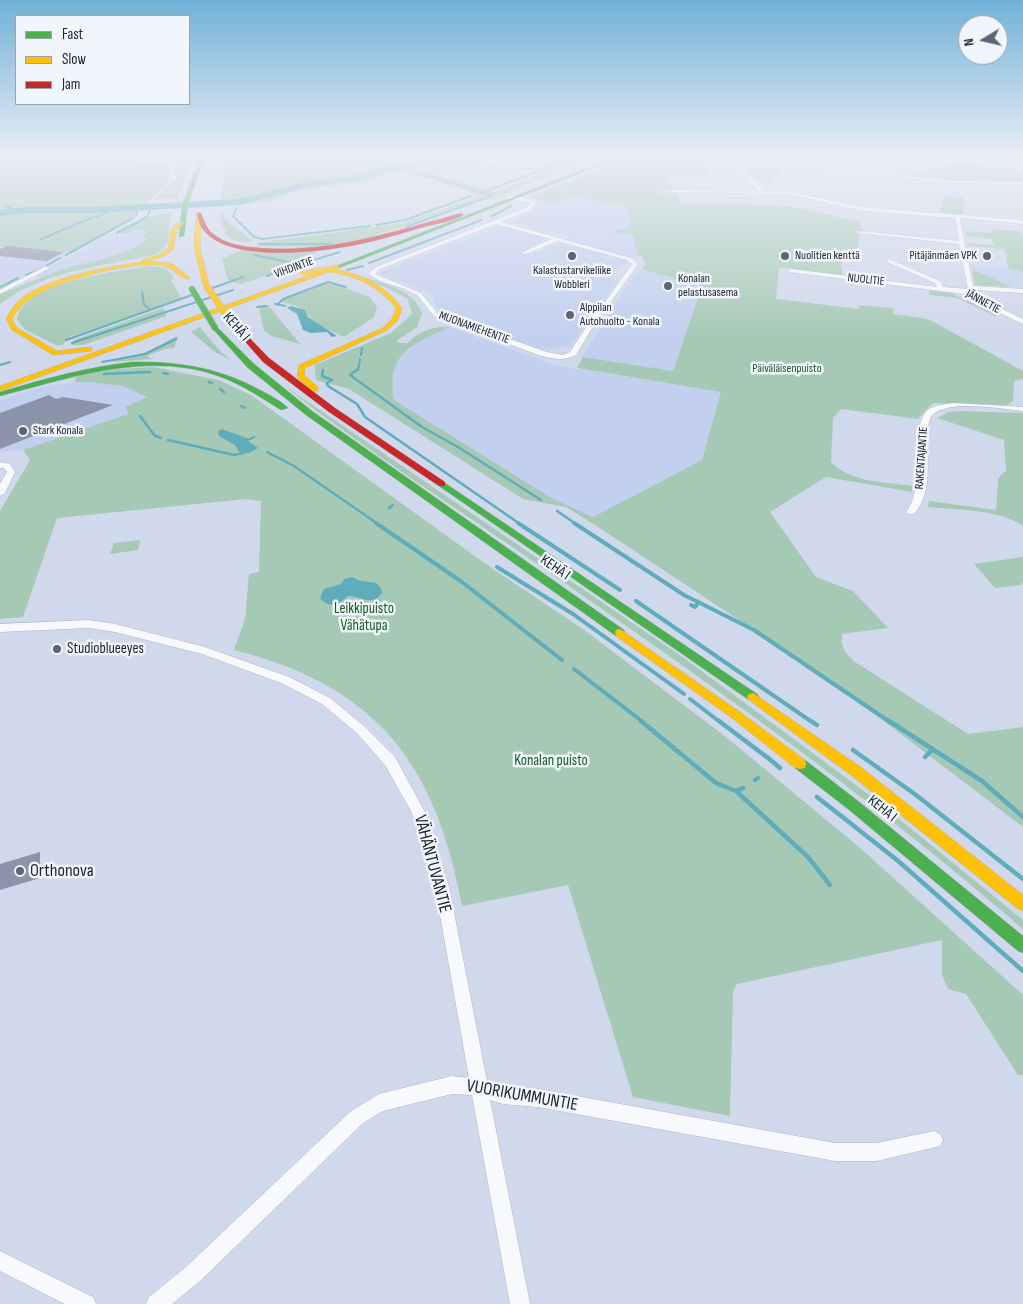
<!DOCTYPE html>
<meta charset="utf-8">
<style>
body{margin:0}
#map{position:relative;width:1023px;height:1304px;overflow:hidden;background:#d0d8eb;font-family:"Sofia Sans Condensed",sans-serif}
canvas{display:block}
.legend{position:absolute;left:15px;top:15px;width:175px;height:90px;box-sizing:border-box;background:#f1f5fc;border:1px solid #9da2ac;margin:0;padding:6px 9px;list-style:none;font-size:15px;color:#202633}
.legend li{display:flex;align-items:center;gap:10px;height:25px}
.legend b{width:25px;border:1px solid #9da2ac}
.north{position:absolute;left:958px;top:15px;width:50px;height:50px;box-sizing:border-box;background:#f1f5fc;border:1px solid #9da2ac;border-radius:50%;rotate:261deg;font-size:14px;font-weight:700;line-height:20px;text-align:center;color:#202633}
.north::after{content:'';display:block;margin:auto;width:18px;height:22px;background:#5e6473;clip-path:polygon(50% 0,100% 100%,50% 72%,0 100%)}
</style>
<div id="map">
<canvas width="1023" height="1304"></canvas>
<ul class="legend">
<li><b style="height:6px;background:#4caf50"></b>Fast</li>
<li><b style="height:6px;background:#ffc107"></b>Slow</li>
<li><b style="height:6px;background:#c62828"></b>Jam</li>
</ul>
<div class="north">N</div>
</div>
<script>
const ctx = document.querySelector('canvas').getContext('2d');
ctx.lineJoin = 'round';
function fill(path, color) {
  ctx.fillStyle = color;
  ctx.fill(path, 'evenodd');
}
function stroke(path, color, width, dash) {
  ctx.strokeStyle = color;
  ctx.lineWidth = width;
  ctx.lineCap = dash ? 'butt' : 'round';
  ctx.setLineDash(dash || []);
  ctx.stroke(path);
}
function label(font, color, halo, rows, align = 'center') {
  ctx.font = font + ' "Sofia Sans Condensed",sans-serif';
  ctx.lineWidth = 5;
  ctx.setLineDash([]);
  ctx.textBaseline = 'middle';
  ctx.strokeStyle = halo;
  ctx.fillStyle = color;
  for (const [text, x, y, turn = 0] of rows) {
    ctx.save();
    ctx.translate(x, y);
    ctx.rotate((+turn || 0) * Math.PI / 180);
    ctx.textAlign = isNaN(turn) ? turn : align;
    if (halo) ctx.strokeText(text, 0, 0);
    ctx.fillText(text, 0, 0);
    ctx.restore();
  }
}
fill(new Path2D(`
 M572 196 627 207 630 226 612 233 633 235 638 255 630 259 566 240 570 238 569 235 544 232 509 221Z
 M48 222 116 229 45 268 0 284V230Z
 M499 226 543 237 544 240 542 242 520 252 532 255 560 242 626 261 627 264 603 276 617 281 605 300 601 299 571 345 543 350 473 325 438 311 430 292 382 276 379 273Z
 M143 229 147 232 143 237 146 238 145 241 131 251 41 278 35 275 114 233Z
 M971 264 1018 269 1023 272V288L1011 287 972 269Z
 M642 269 702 286 673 371 582 357 628 284 636 273Z
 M450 327 554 365 722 392 702 460 593 517 553 499 394 400 391 379 397 361 402 354 411 345Z
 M83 381 123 386 148 396 128 414 36 447 23 450 0 452V400L44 387Z`), '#c2cfee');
fill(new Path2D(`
 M0 156H143L134 164 168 162 172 171 164 188 141 207 134 218 72 252 0 246Z
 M187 156H195L177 199H154L176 179 173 161Z
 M228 156H353L363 163 369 162 359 156H508L469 165 540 167 546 166 558 156H587L590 161 493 198 470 203 474 205 464 206 400 228 376 234 374 238C335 247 297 249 257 246L258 243 271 241 403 223 481 196 404 171 356 183 295 191 272 201 217 206 221 199ZM450 170H548V171L494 192 433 173Z
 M631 156H692L705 169H736L707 170 711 176 666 178 675 189 659 190 661 193H677L682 203 787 206 859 221 864 231H856L859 235 858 249 844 252 841 258 842 276 779 267 776 299 859 309V305L893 308V314L928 319 1023 371V379L1014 381 1013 401 1007 405 933 403 918 419 841 409 833 418 831 462C851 483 886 482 913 486L912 492 826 477 770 512 816 577 853 591 888 628 842 634C841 648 845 653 855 662L968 734 1023 727V827L885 722 774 643 595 525 566 507 523 499 349 389 316 380 315 365 391 333 412 314 408 299 387 288 348 274 350 273C374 281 412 286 422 313L417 327 396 341 399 343H408C416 332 437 325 450 327 413 344 386 352 394 400L553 499 593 517 702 460 721 392 577 368 583 357 673 371 702 286 642 269 645 265 642 256 638 255 633 235 611 233 630 226 627 207 572 196 549 205 531 197Z
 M965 162 989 168 1006 167 1023 171V182L956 181 908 175 926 169Z
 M786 165 771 181 758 182 740 166Z
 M944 196 965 198 962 216 940 214Z
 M172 212C165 232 176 245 154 255 102 266 43 271 0 304V294C19 287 38 278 58 271 87 261 120 259 145 241L146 238 142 237 147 232 143 229 133 230 131 233H114L145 217Z
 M224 214 225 219 251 240 250 242C240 243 230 241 224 233L227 230 222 228 223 225 220 220V215Z
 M991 229 1019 231 1023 236V272L1008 268 1004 249 968 246 967 243 994 245 992 239 966 236V231L992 233Z
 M243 249 317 252 306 257 318 258 241 284 228 280 222 259Z
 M148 266C162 267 168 266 174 279L171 280 182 299 69 337 62 345H56L24 329 17 319C25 281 116 272 148 266Z
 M972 269 1011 287 975 285Z
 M323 283 337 285 370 297 377 307 374 317 344 337 320 326 299 307 282 302V300Z
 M929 290 951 293 999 315 995 316 957 298 930 295Z
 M265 305H268L300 344 272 336 264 331 259 307Z
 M163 308 167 316 83 345H71L74 340Z
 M200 327 219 350 231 360 215 352 191 332Z
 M178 336 174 348 164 349 147 356 153 359 113 362C118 357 127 358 135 356 150 352 163 342 178 336Z
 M153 367 218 380 251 395 490 567 583 629 726 737 859 847 1023 995V1075H1018L966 994 948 989 942 975V940L737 984 733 991 730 1116 633 1097 568 885 462 906C436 764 377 686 234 650L245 619 249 574 259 572 261 501 246 499 57 518 23 617 0 619V511L30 460 23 450 128 414 126 407 147 397 123 386 96 383V382H75L76 376 116 369Z
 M283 385 684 658 872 797 1023 920V929C871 797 705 680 540 566 454 506 365 450 283 385Z
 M961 411 1023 413V526C1001 509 956 510 928 507L929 501 996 510 998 479 1006 470 1004 440 937 418 949 412Z
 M140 540 138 550 110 554 114 543Z
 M1023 557V582L1021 585 995 588 974 564Z`), '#a6c9b5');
fill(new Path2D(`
 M291 306 305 310 308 317 337 336 332 337 327 332 311 333 303 330 297 314 287 308Z
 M222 429 249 439V442L258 448 249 453H240L235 445 219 436 218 431Z
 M353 577C362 586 380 576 382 593 373 607 360 596 348 596 338 605 330 609 320 598L324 589 341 584 344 579Z`), '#5facbb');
stroke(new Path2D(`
 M356 156 366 162
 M398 167 409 170
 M546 167 561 156
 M384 169 386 170
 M413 171 483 193
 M481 193 544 169
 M5 205 16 211
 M135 208 137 215
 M236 209 233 216 254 237 262 239 370 226
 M148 215 151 207
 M492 216 511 206
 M96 217 114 209
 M376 225 405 220 471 196
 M406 227 491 196 487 194
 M117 233 147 217
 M41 239 91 218
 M259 244H332
 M66 255 133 218
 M254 255 298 264
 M369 263 482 220
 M46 266 60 258
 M294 266 340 252
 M347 270 363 266
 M26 275 39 270
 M267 276 288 268
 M0 287 18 278
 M210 289 243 277
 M142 292 144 304 150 310
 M275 304 285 306
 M278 304 283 299 328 282 346 287
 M257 307 266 306
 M66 340 192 295
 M72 343 233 290
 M361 355 362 348
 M102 362 145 354 176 339
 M0 365 10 362
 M358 370 360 359`), '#5facbb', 2);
stroke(new Path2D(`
 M358 369 350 375 422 427 458 447 541 500
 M323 370 322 376 332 380 327 383 328 386 357 404 365 417 520 524
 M163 373 168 374
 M104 374 150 372
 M209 382 212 383
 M220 389 224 392
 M241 406 245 408
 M140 416 155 436 161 438
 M250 439 254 437
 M168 440 234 455 243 453
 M267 452 294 466 378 524
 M389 508 393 505
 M557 511 576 524`), '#5facbb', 2.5);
stroke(new Path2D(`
 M376 523 462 582 562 660
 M518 523 620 590
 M574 523 684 595 754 630 890 722
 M497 567 573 614 684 694
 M636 601 812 722
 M691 605 695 607 698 603
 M574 669 643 722
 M690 699 720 722`), '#5facbb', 4);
stroke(new Path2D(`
 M641 721 716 783 736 791 743 788
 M719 721 768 758
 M811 721 817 725
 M889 721 982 781 1023 817
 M853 750 916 795 1023 879
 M767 757 780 768
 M925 757 933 749
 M755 780 758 778
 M736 791 808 857 830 885
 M817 797 897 860 1023 971`), '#5facbb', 4.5);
fill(new Path2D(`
 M457 156H485L398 170 355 181 308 187 240 205 91 213H25L0 216V210L25 207H91L240 199 308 181 355 175 398 164Z`), '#5facbb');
fill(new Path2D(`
 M7 246 64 252 47 261 0 256V249Z
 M49 395 56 399 63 397 113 405 0 449V413Z
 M40 852V878L0 890V864Z`), '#8b94aa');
const street = new Path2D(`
 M150 156H155L149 163H145Z
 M724 156H729L736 164 785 163 953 181 1023 182V184L953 183 785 165 739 166 764 191 789 192 862 207 1023 220V224L960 218 973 286 1023 289V293L974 290 971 294 1023 319V324L972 300 965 294 789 272 788 271 791 269 937 287 935 283 887 262V260L889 259 940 281 943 287 968 289 959 244 859 233 862 231 959 241 955 218 862 211 789 194 669 192 667 191 669 190 759 191Z
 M933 156 1012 158 1023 159V161L957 159Z
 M506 196H520L537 202 530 210 501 222 631 258 638 264 610 303 604 308 576 355C564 361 554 359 541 356L434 316 417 295 405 289 380 281 368 274 376 267 526 208 531 203 506 198ZM496 224 551 239 523 252V254H527L557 241 627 260 632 264 606 301 600 306 570 352 563 355 547 352 438 314 421 293 375 274 380 269Z
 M46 266 49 268 48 269 0 294V290Z
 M954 403 1023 407V411C1000 409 954 400 935 413 930 416 929 421 928 426 925 454 935 492 914 514H908L906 512C928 485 908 426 928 410 935 405 946 404 954 403Z
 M0 462 10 464 15 472 5 493 0 496V484L7 472 4 468H0Z
 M89 620 115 624 205 647 289 677 330 698 365 727 395 757 425 812 449 887 487 1081 503 1086 538 1089 835 1143H877L934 1131 940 1134 943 1140 940 1146 877 1161H835L538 1107 503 1104 490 1100 530 1304H510L472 1095 452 1094 383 1111 363 1123 200 1281 172 1304H146L149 1297 186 1267 351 1111 379 1094 452 1076 469 1078 435 887 412 813 385 765 357 733 322 704 281 683 202 654 115 632 89 628 0 632V624Z
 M0 1251 93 1297 96 1304H65L0 1271Z`);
const fast = new Path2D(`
 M201 156H205L188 205 184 236 179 237 182 205Z
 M618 156H625L339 268 334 267Z
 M213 327H217L253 363 312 411 624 630 625 633 624 636H616L306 415 247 367 213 329Z
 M132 362C179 361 221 368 262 391 271 396 281 401 288 408L281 410C262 398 242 385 221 377 148 350 71 378 0 396V392C44 379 87 367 132 362Z
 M442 481 757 694 759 697 757 700H749L439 486V482Z
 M800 759 805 760 858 801 1023 936V953L1018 951 848 809 795 768 794 764 795 760Z`);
const slow = new Path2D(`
 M199 212 202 214 200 247 209 285 206 287 203 285 194 247 196 214Z
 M179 222 184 223 177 230 173 250 162 257 149 261 171 263 189 277V279C179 280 173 266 159 265 130 262 54 281 30 299 22 304 17 311 12 319L17 328 57 351 89 347H92V351L53 355 12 330 6 319C11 310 17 301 26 295 53 277 109 266 142 262V260L158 255 168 248 171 230Z
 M337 265 340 267 336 269C363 275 386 286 402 308L398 320 387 330 305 368 304 375 318 387V391H312L297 377 299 365 383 328 392 319 396 308C380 287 354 275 329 272L0 391V386L315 273 303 275 300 273 301 272Z
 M620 629 740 712 805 760 806 764 805 768 800 769 795 768 732 718 616 636 615 633 616 630Z
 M753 693 862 768 1023 895V911L1018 909 852 776 749 700 747 697 749 694Z`);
const jam = new Path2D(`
 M197 213H201C204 219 206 228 212 233 226 245 245 247 262 248 331 253 395 231 461 213L464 215C453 221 436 224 424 227 393 236 363 245 331 249 298 254 201 262 197 213Z
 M229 321H233L269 358 335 408 445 482V486H439L329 412 263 362 229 323Z`);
stroke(street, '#b0b6c5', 1);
stroke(fast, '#b0b6c5', 1);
stroke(slow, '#b0b6c5', 1);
stroke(jam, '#b0b6c5', 1);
fill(street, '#f8f9fc');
fill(fast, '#4caf50');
fill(slow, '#ffc107');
fill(jam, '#c62828');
const fastBridge = new Path2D(`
 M192 289 215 328`);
const slowBridge = new Path2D(`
 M206 285 231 322`);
stroke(fastBridge, '#b0b6c5', 7, []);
stroke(slowBridge, '#b0b6c5', 7, []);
stroke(fastBridge, '#4caf50', 6);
stroke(slowBridge, '#ffc107', 6);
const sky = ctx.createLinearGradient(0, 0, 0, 339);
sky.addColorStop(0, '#71b1d6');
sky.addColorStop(0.46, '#eaedf6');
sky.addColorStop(1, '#eaedf600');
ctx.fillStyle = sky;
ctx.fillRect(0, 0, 1023, 339);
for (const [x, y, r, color] of [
 [572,256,5,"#5e6473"],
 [785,256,5,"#5e6473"],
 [987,256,5,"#5e6473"],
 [668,286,5,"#5e6473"],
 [570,315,5,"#5e6473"],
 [23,431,5,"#5e6473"],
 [57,649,5,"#5e6473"],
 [20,871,5,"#5e6473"]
]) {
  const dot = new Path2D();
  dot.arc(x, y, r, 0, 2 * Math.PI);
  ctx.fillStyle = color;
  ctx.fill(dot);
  stroke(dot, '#f1f5fc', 2);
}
label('12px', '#202633', '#f1f5fc', [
 ["Nuolitien kenttä",795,256],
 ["Pitäjänmäen VPK",977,256,"right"],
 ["Kalastustarvikeliike",572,271,"center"],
 ["Wobbleri",572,285,"center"],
 ["Konalan",678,279],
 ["pelastusasema",678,293],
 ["Alppilan",580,308],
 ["Autohuolto - Konala",580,322],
 ["Stark Konala",33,431]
], 'left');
label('12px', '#202633', '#f1f5fc', [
 ["VIHDINTIE",294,268,-20],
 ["NUOLITIE",866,280,6],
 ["JÄNNETIE",983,302,28],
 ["MUONAMIEHENTIE",474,328,20],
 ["RAKENTAJANTIE",922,458,-86]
]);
label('12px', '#116023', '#f1f5fc', [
 ["Päiväläisenpuisto",787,369]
]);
label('15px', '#202633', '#f1f5fc', [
 ["KEHÄ I",236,327,49],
 ["KEHÄ I",555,568,35],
 ["KEHÄ I",882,809,39]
]);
label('15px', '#116023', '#f1f5fc', [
 ["Leikkipuisto",364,609],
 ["Vähätupa",364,626],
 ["Konalan puisto",551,761]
]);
label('15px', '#202633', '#f1f5fc', [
 ["Studioblueeyes",67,649]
], 'left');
label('18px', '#202633', '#f1f5fc', [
 ["VÄHÄNTUVANTIE",432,864,75],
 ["VUORIKUMMUNTIE",522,1096,10]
]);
label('18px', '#202633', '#f1f5fc', [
 ["Orthonova",30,871]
], 'left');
</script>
